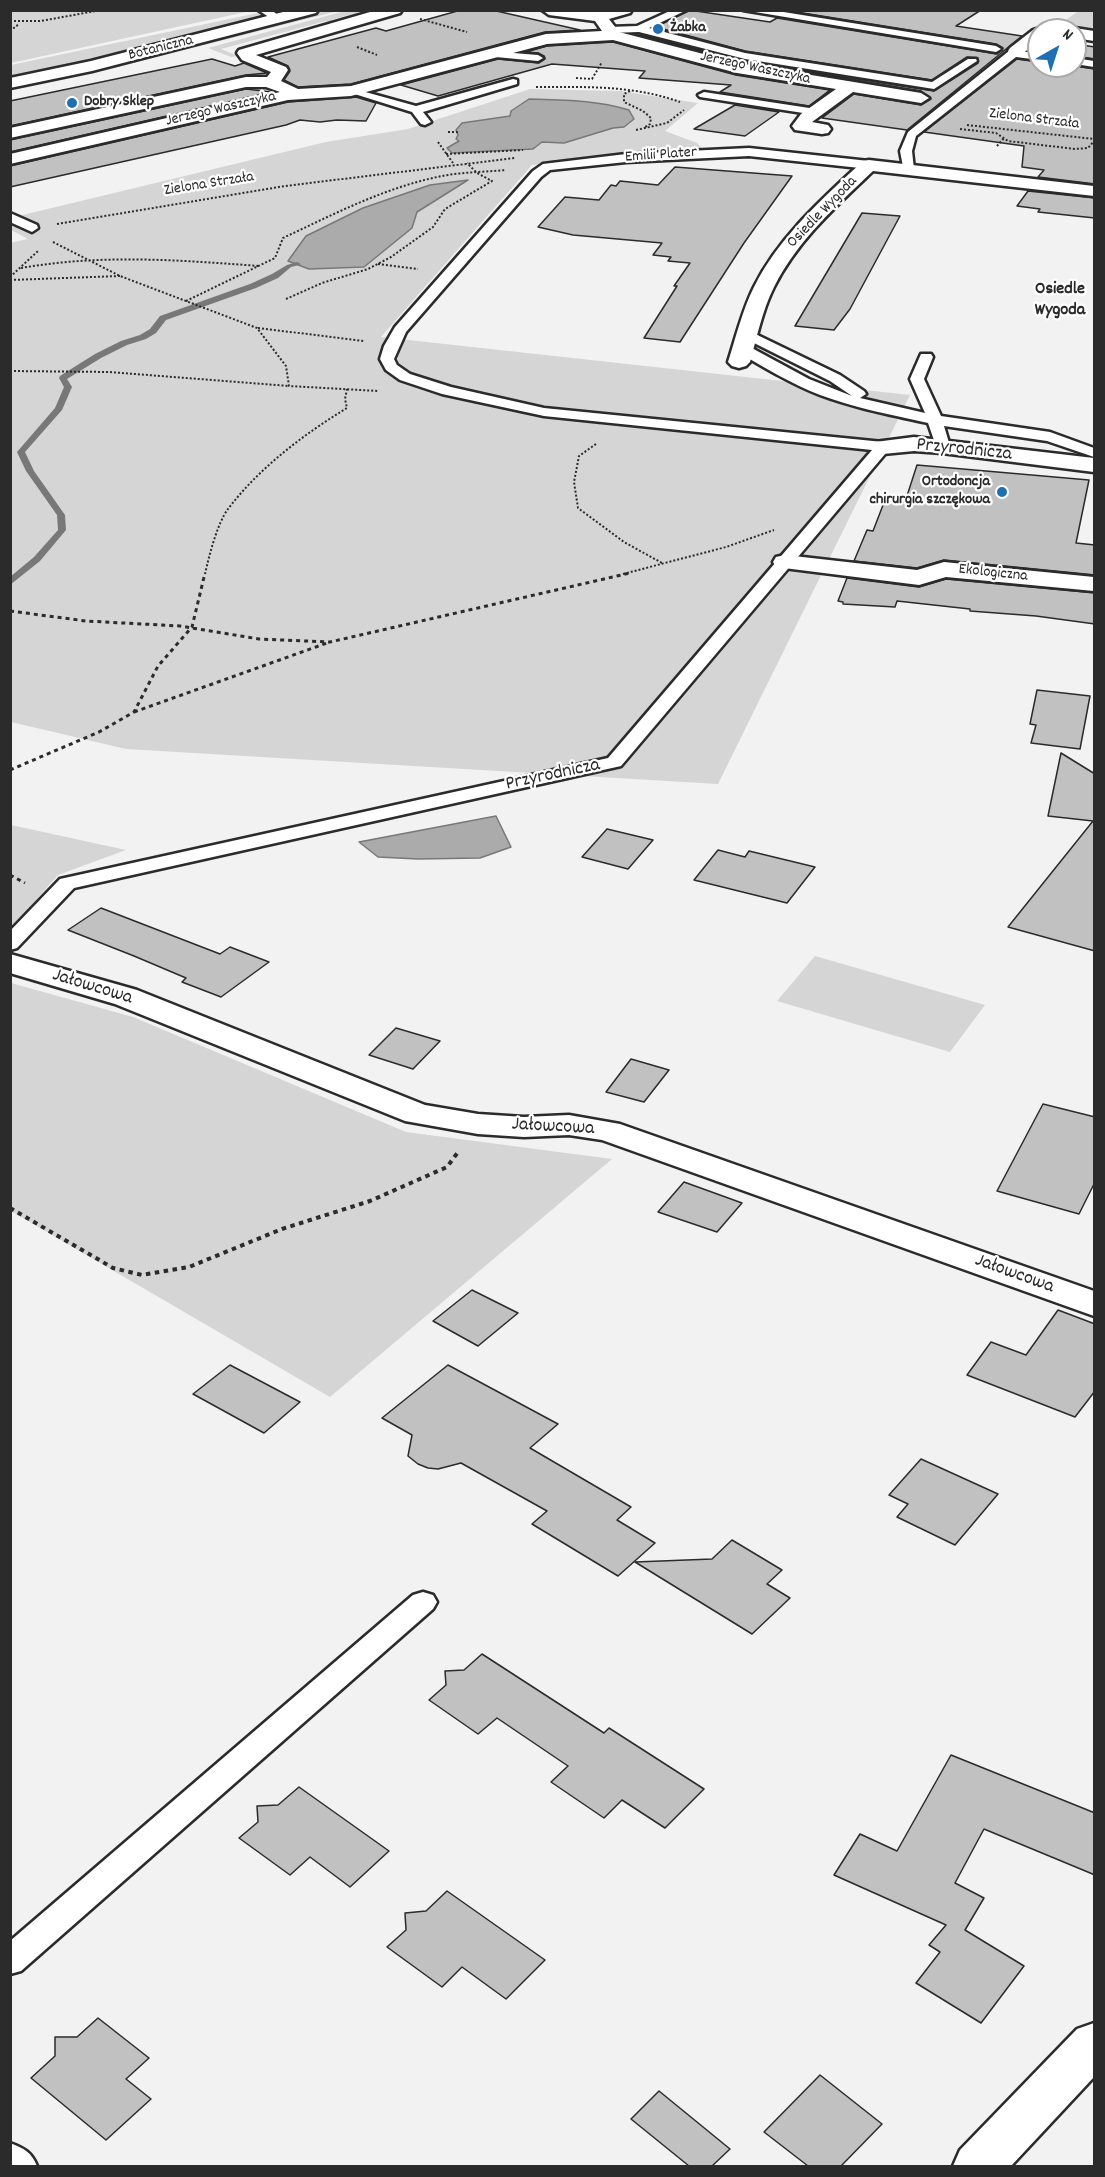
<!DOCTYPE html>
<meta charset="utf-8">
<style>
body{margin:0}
#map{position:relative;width:1105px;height:2177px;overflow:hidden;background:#f2f2f2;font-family:Dekko,sans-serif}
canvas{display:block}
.frame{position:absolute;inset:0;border:12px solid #2b2b2b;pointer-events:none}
.north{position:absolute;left:1027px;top:18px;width:60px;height:60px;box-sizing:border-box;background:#fff;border:2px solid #aaa;border-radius:50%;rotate:39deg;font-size:16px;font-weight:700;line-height:24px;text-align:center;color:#2b2b2b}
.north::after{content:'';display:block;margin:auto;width:21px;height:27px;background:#1f6fb2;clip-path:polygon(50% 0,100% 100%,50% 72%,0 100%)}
</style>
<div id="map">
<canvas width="1105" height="2177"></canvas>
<div class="frame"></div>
<div class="north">N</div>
</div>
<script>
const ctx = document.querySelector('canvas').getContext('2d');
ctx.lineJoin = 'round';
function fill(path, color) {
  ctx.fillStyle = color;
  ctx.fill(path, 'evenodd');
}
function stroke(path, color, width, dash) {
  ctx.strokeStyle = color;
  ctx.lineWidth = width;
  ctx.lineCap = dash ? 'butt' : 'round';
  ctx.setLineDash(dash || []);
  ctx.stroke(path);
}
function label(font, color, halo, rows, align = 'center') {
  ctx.font = font + ' Dekko,sans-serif';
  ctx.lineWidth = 4.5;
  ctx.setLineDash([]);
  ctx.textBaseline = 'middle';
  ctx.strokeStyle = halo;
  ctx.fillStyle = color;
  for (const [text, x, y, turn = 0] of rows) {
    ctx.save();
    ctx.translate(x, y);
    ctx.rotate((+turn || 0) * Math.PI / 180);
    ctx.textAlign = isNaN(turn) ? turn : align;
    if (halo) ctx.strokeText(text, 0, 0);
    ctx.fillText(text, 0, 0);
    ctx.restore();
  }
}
fill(new Path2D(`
 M255 10 11 63V11Z
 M1080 10 1094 11V29L1060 24Z
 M325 11H338L118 67 56 80 61 77Z
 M345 11H364L331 20 335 23 326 21 221 49 238 56 231 57 208 48Z
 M258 13 265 17 112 55 11 77V65Z
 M530 89 620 91 698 103 665 131 697 143 704 150 532 165 381 337 910 395 718 784 126 749 11 722 10 243 28 239 11 230 10 218 326 142 408 129Z
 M11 825 126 850 58 875 11 929Z
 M815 956 985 1005 950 1052 777 1001Z
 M11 983 133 1017 406 1132 612 1159 330 1397 11 1211Z`), '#d5d5d5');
const water = new Path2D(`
 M529 99C564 100 596 100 629 110L634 119 624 127 613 128 564 143 542 142 533 149 452 153 447 148 459 141 456 139 458 135 456 130 462 123 510 116 511 111Z
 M468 180 417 212 412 228 364 267 309 269 288 261 306 236 363 208 430 185Z
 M496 816 511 847 480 858 418 859 378 857 359 842Z`);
fill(water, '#ababab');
stroke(water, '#787878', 1.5);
fill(new Path2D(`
 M297 262 301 264 299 265 291 267 278 278 256 288 166 320 156 333 146 339 127 345 101 358 67 379 72 387 62 410 25 452 34 471 65 515 66 530 40 561 10 585V577L34 557 58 530 57 515 26 471 17 452 55 408 64 387 59 378 60 376 95 354 121 341 140 335 150 329 160 316 250 284 272 274 287 265Z`), '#787878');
const building = new Path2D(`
 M461 10H492L580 30 545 32 351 84 298 87 284 80 290 71 288 66 268 57 376 28 386 31Z
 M689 10 770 22 777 18 997 54 1003 48 996 44 790 11 981 10 956 26 1022 36 907 130 822 118 854 94 921 105 931 99 921 91 738 61 640 35 744 61 934 91 978 63V58L967 57 932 80 745 51 656 27Z
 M613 42 736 75 830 90 809 106 720 92 731 85 639 78 645 71 552 64 438 96 401 85 498 59 539 63 545 59 544 56 538 53 526 52 547 46Z
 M1075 44 1095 47V59L1075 56Z
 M212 59 235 66 244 63 267 73 246 75 10 126V101Z
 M1017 59 1039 62V66H1074L1095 69V184L1038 177 1044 170 1022 167 1024 146 924 132Z
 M246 89 272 92 10 152V140Z
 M356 97 376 103 366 121 337 120 320 122 300 120 286 125 10 187V166L288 102Z
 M735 105 779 112 745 136 694 129Z
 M675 167 792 176 744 243 680 342 644 338 677 286H674L690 263 668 261 671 257 653 255 662 243 573 235 538 227 565 197 599 200 611 185 616 186 620 181 658 185Z
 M1028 191 1095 198V218L1038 212 1040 209 1017 206Z
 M862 213 900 216 850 309 834 330 795 326Z
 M917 465 1089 480 1076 543 1095 545V575L944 560 917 568 854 561 867 530 873 531 885 500 905 502Z
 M847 578 919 587 946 579 1095 593V624L1036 616 970 611V609L897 601 895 607 843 604V602L838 601Z
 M1037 690 1090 696 1080 749 1031 743 1036 725 1030 724Z
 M1061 753 1095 774V951L1008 927 1093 821 1048 816Z
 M607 829 653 840 628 869 582 857Z
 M718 850 745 857 749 851 815 867 787 903 694 880Z
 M101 908 220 954 230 947 269 962 221 997 182 982 186 978 134 956 68 930Z
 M396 1028 440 1041 413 1069 369 1055Z
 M631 1059 669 1070 644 1102 606 1092Z
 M1043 1104 1095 1117V1182L1079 1214 997 1191Z
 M684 1182 742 1203 717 1232 658 1212Z
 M472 1290 518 1313 478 1346 433 1321Z
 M1058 1310 1095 1324V1391L1075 1417 967 1375 991 1342 1026 1355Z
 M230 1365 300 1402 264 1433 193 1394Z
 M448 1365 558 1424 530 1448 631 1507 617 1520 655 1543 618 1576 532 1524 547 1511 461 1463 438 1469 428 1468 418 1464 408 1456 412 1435 382 1418Z
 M921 1459 998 1494 955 1545 897 1517 908 1504 889 1495Z
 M732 1540 782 1570 767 1584 790 1598 752 1634 635 1562 712 1559Z
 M482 1654 604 1733 609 1728 704 1789 665 1828 622 1800 604 1818 551 1782 568 1766 497 1718 478 1734 429 1700 446 1685 445 1671 464 1670Z
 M951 1755 1095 1813V1875L984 1829 955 1883 984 1898 965 1930 1024 1966 981 2023 916 1983 940 1952 929 1945 946 1925 834 1875 860 1834 897 1851Z
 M299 1787 389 1851 350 1887 310 1857 290 1875 239 1838 258 1822 257 1806 278 1805Z
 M447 1891 545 1960 506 1999 462 1967 442 1987 387 1947 406 1930 405 1913 426 1911Z
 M98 2018 149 2058 126 2079 151 2099 106 2140 31 2078 55 2056V2037H77Z
 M820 2075 882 2124 841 2166H808L764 2132Z
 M659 2091 730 2149 712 2166H689L631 2119Z`);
fill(building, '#c1c1c1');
stroke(building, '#2b2b2b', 1.5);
const lane = new Path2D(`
 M258 10H271L284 19 275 21Z
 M672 10H687L649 28 745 53 932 82 968 59H976L977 61 934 89 745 59 639 32 609 33 604 30 609 27 637 26Z
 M743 10H771L996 46 1001 49 996 52Z
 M1016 48 1021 51 1039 54V60L1016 57 916 136 912 151 914 169 908 173 904 172 900 151 908 132 1009 51Z
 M489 51 538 55 543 58 538 61 485 56V52Z
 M1075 58 1094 61V67L1075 64Z
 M513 79 517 80V84L423 112 431 122 425 125 421 124 412 112 345 91 351 88 416 106Z
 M704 92 816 109 822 112 816 115 700 97 698 95Z
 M749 148 869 161 875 165 869 169 749 156 626 162 550 170 541 177 406 332 394 359 397 365 410 374 451 387 544 408 883 442 891 447 621 766 74 888 17 948 10 950V931L60 879 608 758 872 450 544 416 442 394 400 380 386 370 380 359 384 346 395 327 533 171 543 164 626 154Z
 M10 213 37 225 38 228 32 232 10 222Z
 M747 330 840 375 864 391 866 394 860 398 925 413 910 379 921 354H931L933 357 924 379 941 416 1050 432 1094 448V457L1047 441 944 426 950 446 942 451 937 449 928 423C892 415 855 408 820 395 792 384 765 368 738 352L736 349 738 346H748L809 379 852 396 830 381 742 337 740 334 742 331Z
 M423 1592 433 1595 437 1602 433 1609 21 1971 10 1974V1941L413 1595Z
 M10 2143C24 2148 32 2153 37 2166H10Z`);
const street = new Path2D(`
 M377 10H402L400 13 256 55 286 67 288 70 281 81 298 89 351 86 546 34 602 31 595 21 549 15 542 10 600 12 632 10 630 13 609 19 619 32 738 63 921 93 929 98 921 103 853 92 812 122 828 125 831 129 828 133 822 134 795 130 792 126 801 114 836 89 737 73 613 40 547 44 351 96 288 100 10 164V154L280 92 266 87H246L10 138V128L246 77H267L271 72 242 60 237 53 239 50Z
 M1039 28 1045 30H1039V41L1022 54H1010L1008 51 1010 48 1033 30Z
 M1075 28 1094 31V41L1075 38V30H1069Z
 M869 160 1094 186V196L873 171C836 206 797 241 774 287 762 311 757 337 750 362L746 366 739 368 732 366 728 362C736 337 742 311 754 287 779 237 822 199 863 161Z
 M914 437 1094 458V472L942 453 914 451 883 454 875 452 872 447 875 442Z
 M785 555 917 570 944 562 1094 577V591L946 577 919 585 776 567 773 562 776 557Z
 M10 954 137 990 425 1105 478 1114 524 1117 569 1115 620 1124 1094 1291V1316L602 1140 569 1135 524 1137 478 1134 405 1121 115 1004 10 973Z`);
const secondary = new Path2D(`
 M291 10H318L316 13 92 71 10 88V78L91 61Z
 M1094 2023V2077L1011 2166H953L960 2150 1077 2029Z`);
stroke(lane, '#2b2b2b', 5);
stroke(street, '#2b2b2b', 5);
stroke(secondary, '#2b2b2b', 5);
stroke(new Path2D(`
 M420 19 467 32
 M10 21H41L101 10
 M10 31 19 24
 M357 47 377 55
 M576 78 592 79 602 62
 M536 87C585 87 633 85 680 102
 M630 91 624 94V102L643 111 651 118 650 124 645 127
 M967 125 1094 139
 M960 129 996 133 1008 141 1075 149 1088 148 1094 141
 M636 130 667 123 684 110
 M448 132H457V134
 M438 142 453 163
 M997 146 1004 138
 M446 154 523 150
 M57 224 285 186 515 158
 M53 242 120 276 257 328 286 366 289 386 378 391
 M378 264 418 269
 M21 268C101 254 179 260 259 266
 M10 277 38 251
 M10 280 120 276
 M286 299 322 283 368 269 391 257 433 227 445 209 492 181 477 173 467 163
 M186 301 275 258 283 238C334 214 386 187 442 176 463 172 485 172 506 170
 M258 328 364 341
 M10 371 109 372 289 386
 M596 444 579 456 574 482 578 508 624 542 662 563
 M205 574C209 556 217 524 228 509 259 468 304 434 347 408L345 399 347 389
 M623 574 726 547 774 530`), '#2b2b2b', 2, [2, 2]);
stroke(new Path2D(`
 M10 611 86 621 180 626 259 639 330 642 630 573
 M134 712 327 643
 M10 770 99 732 134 712 158 666 192 627 205 573
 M10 875 25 883`), '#2b2b2b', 3, [4, 4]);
stroke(new Path2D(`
 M10 1208 113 1268 142 1275 189 1267 282 1229 370 1201 447 1167 458 1152`), '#2b2b2b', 4, [4.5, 4.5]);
fill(lane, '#fff');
fill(street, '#fff');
fill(secondary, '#fff');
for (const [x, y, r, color] of [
 [658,29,6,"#1f6fb2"],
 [72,103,6,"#1f6fb2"],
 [1002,492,6,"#1f6fb2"]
]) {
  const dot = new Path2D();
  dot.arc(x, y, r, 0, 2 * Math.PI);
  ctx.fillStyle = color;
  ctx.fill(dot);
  stroke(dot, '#fff', 2);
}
label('bold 16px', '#2b2b2b', '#fff', [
 ["Żabka",670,29],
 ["Dobry Sklep",84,103],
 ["Ortodoncja",990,483,"right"],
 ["chirurgia szczękowa",990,501,"right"]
], 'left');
label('16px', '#2b2b2b', '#fff', [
 ["Botaniczna",161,49,-14],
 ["Jerzego Waszczyka",755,69,12],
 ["Jerzego Waszczyka",221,110,-13],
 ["Zielona Strzała",1034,120,7],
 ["Emilii Plater",661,156,-4],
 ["Zielona Strzała",209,185,-9],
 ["Osiedle Wygoda",823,213,-46],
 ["Ekologiczna",993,574,6]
]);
label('bold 18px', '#2b2b2b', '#fff', [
 ["Osiedle",1060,291],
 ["Wygoda",1060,312]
]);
label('20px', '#2b2b2b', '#fff', [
 ["Przyrodnicza",964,451,6],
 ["Przyrodnicza",553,776,-12],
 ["Jałowcowa",92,988,17],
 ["Jałowcowa",553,1128,3],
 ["Jałowcowa",1014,1275,20]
]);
</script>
